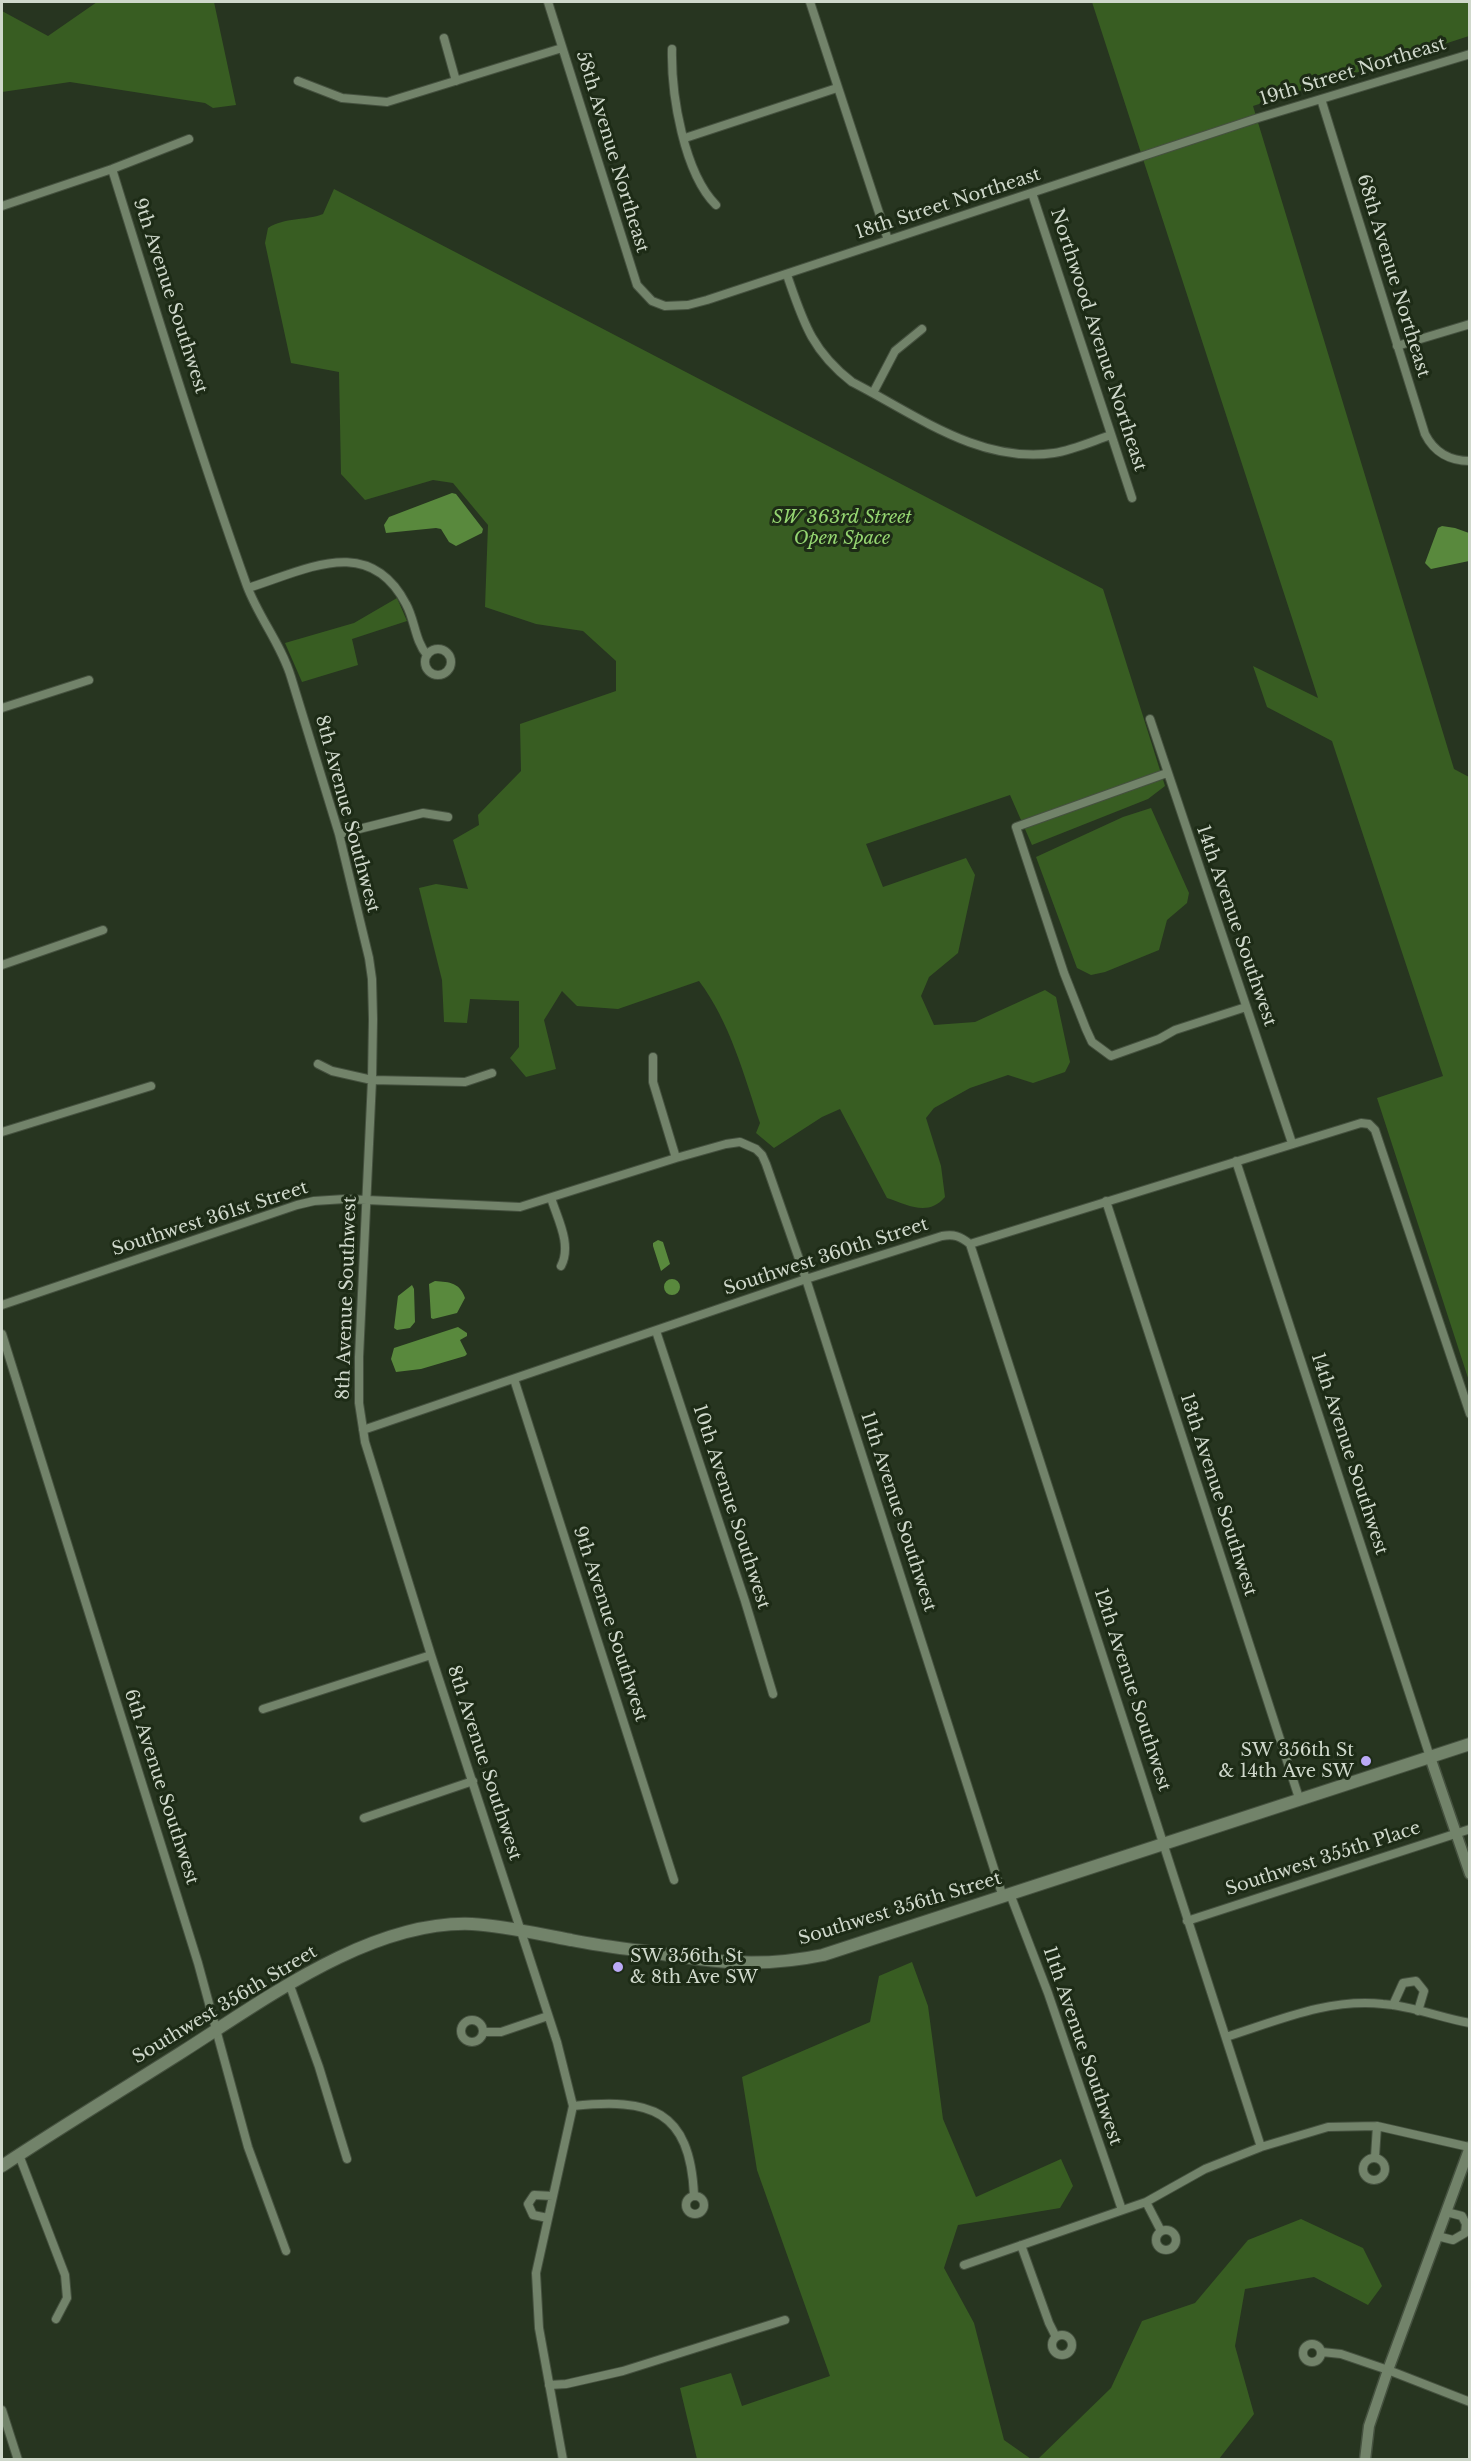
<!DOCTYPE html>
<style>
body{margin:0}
#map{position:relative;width:1471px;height:2461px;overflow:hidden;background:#273520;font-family:"Libre Baskerville",serif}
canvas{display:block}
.frame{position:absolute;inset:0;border:3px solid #cfd8cb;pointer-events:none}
</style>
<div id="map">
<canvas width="1471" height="2461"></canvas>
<div class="frame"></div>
</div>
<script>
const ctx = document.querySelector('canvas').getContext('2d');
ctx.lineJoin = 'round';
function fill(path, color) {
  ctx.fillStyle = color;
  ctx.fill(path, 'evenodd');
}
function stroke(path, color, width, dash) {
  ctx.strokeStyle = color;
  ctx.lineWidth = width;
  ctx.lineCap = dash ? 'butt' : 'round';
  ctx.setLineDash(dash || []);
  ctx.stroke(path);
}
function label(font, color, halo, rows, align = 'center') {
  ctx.font = font + ' "Libre Baskerville",serif';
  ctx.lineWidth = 6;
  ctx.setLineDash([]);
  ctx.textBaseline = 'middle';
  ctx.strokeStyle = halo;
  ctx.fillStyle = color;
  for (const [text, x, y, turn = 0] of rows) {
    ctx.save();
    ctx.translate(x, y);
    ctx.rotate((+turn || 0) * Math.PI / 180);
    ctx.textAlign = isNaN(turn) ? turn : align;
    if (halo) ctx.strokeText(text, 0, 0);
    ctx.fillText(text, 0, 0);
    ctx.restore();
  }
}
fill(new Path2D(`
 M97 2H214L236 105 213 108 205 103 70 82 2 92V11L48 36Z
 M1092 2H1469V36L1253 106 1454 769 1469 777V1381L1377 1098 1443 1076 1332 741 1267 707 1253 666 1318 698Z
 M334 189 1103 589 1165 786 1148 799 1032 845 1010 795 866 844 883 887 966 858 975 875 958 953 929 977 921 996 934 1025 975 1022 1045 990 1056 997 1070 1062 1065 1072 1033 1083 1008 1075 970 1088 934 1108 926 1118 941 1166 945 1197C928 1217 908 1205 887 1198L840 1109 822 1117 774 1148 756 1133 760 1123C744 1075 730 1022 699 981L618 1009 577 1006 562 991 544 1020 556 1069 526 1077 510 1058 519 1047V1001L470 999 467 1023 444 1022 442 980 419 888 436 884 468 889 453 840 479 825 478 815 521 771 520 724 616 691V661L583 631 536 624 485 607 488 525 453 483 433 480 365 500 341 474 339 372 291 363 265 243 268 228C285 217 305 221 323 214Z
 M397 598 407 621 352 639 358 665 302 682 285 643 354 623Z
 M1151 808 1189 893 1187 903 1167 920 1159 950 1105 972 1091 975 1077 968 1036 857 1123 817Z
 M912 1962 928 2006 943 2119 976 2197 1061 2159 1073 2186 1060 2208 958 2225 944 2268 974 2323 1004 2440 1031 2459H697L680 2388 731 2373 742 2406 830 2376 757 2170 742 2077 870 2022 879 1976Z
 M1301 2219 1363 2248 1382 2286 1368 2305 1314 2277 1245 2289 1235 2346 1254 2414 1219 2459H1038L1111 2388 1142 2321 1195 2303 1248 2240Z`), '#385d22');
fill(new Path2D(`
 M452 493 456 494 483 529 482 533 456 546 449 542 441 529 436 528 386 533 384 525 389 517Z
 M1442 526 1455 528 1469 533V561L1431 569 1425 563 1438 528Z
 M658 1240 663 1242 670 1264 661 1271 653 1246V1243Z
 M664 1287a8 8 0 1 1 16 0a8 8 0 1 1-16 0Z
 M435 1281C450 1282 460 1283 465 1298L457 1313 433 1319 431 1318 429 1284Z
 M412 1285 414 1289 415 1322 410 1328 397 1330 394 1328 398 1296Z
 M458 1327 467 1333V1336L460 1340 467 1354 465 1356 421 1369 396 1372 391 1359 394 1348Z`), '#59893d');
const minor = new Path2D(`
 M548 2 637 285 652 301 665 306 688 305 707 300 1258 118 1470 54
 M810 2 888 240
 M444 38 456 81
 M672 49C671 95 684 173 716 205
 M298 81 342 98 387 102 562 48
 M1321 99 1425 434C1434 452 1450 461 1470 461
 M685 138 837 88
 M112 169C155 308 198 449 247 586 259 618 281 644 291 677L339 834 369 958 372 979 373 1019 372 1080 359 1357V1403L365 1442 431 1655 557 2042 573 2106 536 2273 539 2328 563 2460
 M1032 193 1132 498
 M2 206 112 169 189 139
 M787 275C803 321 811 350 852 382 915 414 979 464 1054 453 1073 450 1093 441 1111 435
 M1397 346 1470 324
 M873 393 895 351 922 329
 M248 588C306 570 369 533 406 604 415 620 415 641 427 655
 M425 662a13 13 0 1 1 26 0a13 13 0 1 1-26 0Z
 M2 708 89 680
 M1150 719 1292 1143
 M1167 773 1016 827 1064 973 1086 1029 1092 1042 1111 1056 1159 1039 1175 1030 1246 1007
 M339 834 423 813 448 817
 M2 965 103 930
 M653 1057V1082L676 1158
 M318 1064 332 1071 372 1080 465 1082 492 1073
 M2 1132 151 1086
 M1236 1161 1430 1757
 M551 1198C558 1220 572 1245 561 1266
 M1106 1201 1299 1798
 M970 1244 1261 2147
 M2 1305 297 1205 314 1201 345 1199 520 1207 676 1158 726 1144 740 1142 756 1149 762 1155 766 1164 806 1279 1003 1897
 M656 1331 745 1601 773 1694
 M2 1334 198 1963 248 2147 286 2251
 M514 1379 674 1880
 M363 1430 806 1279 942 1236C954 1234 960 1236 970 1244L1361 1123 1369 1124 1375 1130 1470 1414
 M263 1709 431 1655
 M364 1818 473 1781
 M1010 1894 1048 1993 1122 2210
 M1187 1921 1470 1829
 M289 1983 319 2067 347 2159
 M1393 2005 1403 1983 1416 1981 1424 1991 1418 2011
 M461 2031a11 11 0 1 1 22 0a11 11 0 1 1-22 0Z
 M483 2032H501L548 2016
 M1226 2037C1277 2021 1328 1998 1383 2004 1413 2006 1441 2018 1470 2023
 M573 2106C650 2098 690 2109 694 2195
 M19 2155 65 2275 67 2298 56 2319
 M1375 2157 1377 2126
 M1363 2169a11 11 0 1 1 22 0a11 11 0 1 1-22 0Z
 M686 2205a9 9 0 1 1 18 0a9 9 0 1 1-18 0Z
 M1146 2202 1161 2231
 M548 2218 533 2215 528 2204 534 2195 553 2196
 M1156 2240a10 10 0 1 1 20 0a10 10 0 1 1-20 0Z
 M1437 2236 1453 2240 1465 2233 1466 2224 1462 2216 1446 2212
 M1021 2245 1049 2323 1056 2337
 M964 2265 1146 2202 1205 2169 1261 2147 1328 2127 1377 2126 1469 2147
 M1052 2345a10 10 0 1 1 20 0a10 10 0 1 1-20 0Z
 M1303 2353a9 9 0 1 1 18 0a9 9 0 1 1-18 0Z
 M1322 2352 1341 2354 1388 2370 1470 2402
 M549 2385 566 2384 623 2371 785 2320
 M2 2410 18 2460`);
const tertiary = new Path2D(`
 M1430 1757 1470 1874
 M1365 2460 1369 2426 1388 2370 1470 2147`);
const secondary = new Path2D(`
 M2 2166C61 2127 122 2090 182 2052 264 2000 371 1920 472 1924 506 1926 538 1934 571 1940 595 1945 619 1948 643 1951 707 1961 757 1969 823 1955L1470 1744`);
stroke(minor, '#45513f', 10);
stroke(tertiary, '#45513f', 13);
stroke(secondary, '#45513f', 14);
stroke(minor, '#72836a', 8);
stroke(tertiary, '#72836a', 10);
stroke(secondary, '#72836a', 12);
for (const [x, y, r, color] of [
 [1366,1761,6,"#bbaaf6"],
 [618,1967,6,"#bbaaf6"]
]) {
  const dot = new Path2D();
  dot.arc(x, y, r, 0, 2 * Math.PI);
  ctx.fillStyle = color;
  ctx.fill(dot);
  stroke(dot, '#1d2b16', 2);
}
label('18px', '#cfd8cb', '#1d2b16', [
 ["19th Street Northeast",1353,72,-17],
 ["58th Avenue Northeast",612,152,73],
 ["18th Street Northeast",948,204,-18],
 ["68th Avenue Northeast",1393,276,73],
 ["9th Avenue Southwest",170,296,72],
 ["Northwood Avenue Northeast",1098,340,72],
 ["8th Avenue Southwest",347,814,75],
 ["14th Avenue Southwest",1236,926,71],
 ["Southwest 361st Street",210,1219,-18],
 ["Southwest 360th Street",826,1257,-18],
 ["8th Avenue Southwest",347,1298,-88],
 ["14th Avenue Southwest",1349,1454,72],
 ["13th Avenue Southwest",1218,1495,72],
 ["10th Avenue Southwest",731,1507,72],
 ["11th Avenue Southwest",898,1512,72],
 ["9th Avenue Southwest",610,1624,72],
 ["12th Avenue Southwest",1132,1690,72],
 ["8th Avenue Southwest",484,1763,72],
 ["6th Avenue Southwest",161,1787,72],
 ["Southwest 355th Place",1323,1859,-18],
 ["Southwest 356th Street",900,1909,-17],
 ["Southwest 356th Street",225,2005,-31],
 ["11th Avenue Southwest",1082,2046,71]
]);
label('italic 18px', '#95d671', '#1d2b16', [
 ["SW 363rd Street",842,518],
 ["Open Space",842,539]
]);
label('18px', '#cfd8cb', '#1d2b16', [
 ["SW 356th St",1354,1751],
 ["& 14th Ave SW",1354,1772],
 ["SW 356th St",630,1957,"left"],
 ["& 8th Ave SW",630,1978,"left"]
], 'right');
</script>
